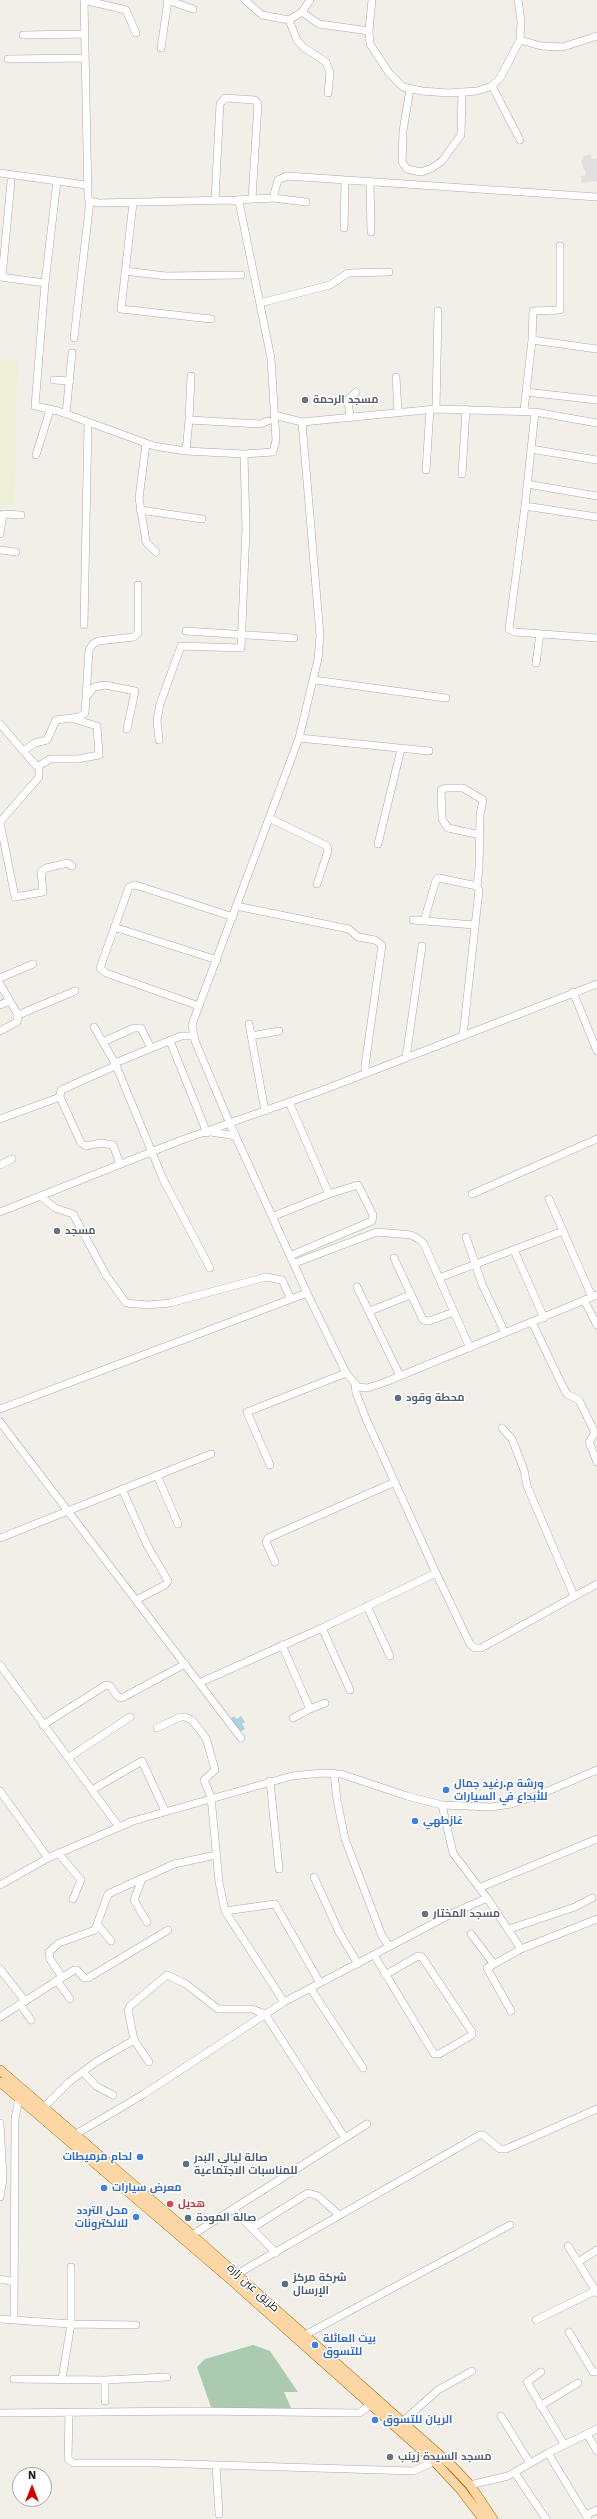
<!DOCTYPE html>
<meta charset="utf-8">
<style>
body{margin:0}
#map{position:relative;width:597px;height:2519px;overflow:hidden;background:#f2efe9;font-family:"Work Sans",sans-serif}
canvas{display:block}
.north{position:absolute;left:12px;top:2467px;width:40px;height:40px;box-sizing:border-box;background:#fff;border:1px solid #a7a7a7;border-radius:50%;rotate:0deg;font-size:11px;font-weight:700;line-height:16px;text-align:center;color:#222}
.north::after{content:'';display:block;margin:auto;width:14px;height:18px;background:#d40000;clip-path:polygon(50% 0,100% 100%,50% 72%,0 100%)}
</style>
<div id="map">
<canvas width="597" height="2519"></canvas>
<div class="north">N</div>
</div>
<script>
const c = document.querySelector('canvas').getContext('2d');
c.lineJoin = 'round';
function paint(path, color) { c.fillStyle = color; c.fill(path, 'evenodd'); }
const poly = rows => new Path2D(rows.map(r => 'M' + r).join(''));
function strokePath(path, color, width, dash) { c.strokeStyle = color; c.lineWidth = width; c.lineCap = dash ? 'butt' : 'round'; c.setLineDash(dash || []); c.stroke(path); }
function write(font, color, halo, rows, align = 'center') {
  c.font = font + ' "Work Sans",Cairo,sans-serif'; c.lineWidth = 3; c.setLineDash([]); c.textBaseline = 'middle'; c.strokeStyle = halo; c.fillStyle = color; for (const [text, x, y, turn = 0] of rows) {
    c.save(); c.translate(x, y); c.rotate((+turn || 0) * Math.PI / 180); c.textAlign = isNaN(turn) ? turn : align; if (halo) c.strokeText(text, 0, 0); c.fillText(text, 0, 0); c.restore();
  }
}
const residential = poly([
 [591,154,592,159,597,159,597,181,582,183,581,176,586,175,581,160,584,159,583,156]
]);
const farmland = poly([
 [0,359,17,362,15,505,0,505]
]);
const cemetery = poly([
 [253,2345,270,2351,298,2392,284,2392,292,2410,212,2410,197,2367,205,2359]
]);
const water = poly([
 [234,1716,237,1719,241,1716,245,1722,242,1724,245,1729,240,1732,230,1719]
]);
const minor = poly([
 [84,0,126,10,136,33],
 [167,0,193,9],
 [245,0,262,15,289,20,302,12,310,0],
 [372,0,369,31,370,44,389,73,403,87,422,91,448,93,477,91,492,86,500,78,520,40,521,21,518,0],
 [302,12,319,24,369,31],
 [289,20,297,40,303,47,326,62,330,73,328,93],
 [23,35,84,34],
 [520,40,541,46,563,47,597,36],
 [161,48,168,0],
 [8,59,85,58],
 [492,86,520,140],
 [410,89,403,131,402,162,407,169,421,172,432,168,442,161,461,135,462,92],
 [0,173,86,185],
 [57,181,45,283,35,406,58,411,154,446,186,451,244,454,273,452,276,440,271,358,239,202,231,200,98,203,90,201,88,198,84,0],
 [370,182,371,232],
 [273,198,306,202],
 [215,200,220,104,225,98,255,100,258,104,252,198],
 [235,200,273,198,278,180,287,176,597,197],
 [133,203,121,309,211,319],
 [344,228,345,180],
 [125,271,166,276,241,275],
 [0,277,45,283],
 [2,277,11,182],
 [260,303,330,285,348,273,389,272],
 [74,338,90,201],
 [532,340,533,311,560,310,560,246],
 [396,377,398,411],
 [54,380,70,381],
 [526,392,597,400],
 [436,409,438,311],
 [524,410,532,340,597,349],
 [535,412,597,423],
 [66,414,72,353],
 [274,415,302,422,436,409,535,412,525,506,597,517],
 [350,417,348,400,356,392],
 [189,420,191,376],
 [302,422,320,635,318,659,299,738,194,1019,192,1026,195,1041,230,1124,307,1293,346,1373,358,1387,367,1388,383,1383,597,1295],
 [146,444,139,498,146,542,156,552],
 [531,449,597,460],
 [186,451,189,420,260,424,268,421],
 [36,455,50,410],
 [426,470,430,409],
 [462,474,466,409],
 [527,484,597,496],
 [525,506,509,629,515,632,597,638],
 [140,510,202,519],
 [0,534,3,514,21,515],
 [0,550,16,552],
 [84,625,88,423],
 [186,631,294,638],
 [536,663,540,634],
 [314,680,446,698],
 [88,695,94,687,105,685,135,691,127,729],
 [0,724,39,769,39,777,0,822],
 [299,738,429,751],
 [159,740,157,720,160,704,181,646,241,648,246,529,244,454],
 [23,751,35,743,47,740,56,720,79,717,85,713,89,650,93,644,98,641,134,637,138,633,138,585],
 [37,767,50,759,78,759,99,755,97,726,74,719],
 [269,818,327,846,328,851,317,884],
 [0,822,15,897,43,892,41,872,46,868,68,863,72,866],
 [378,844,401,749],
 [236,906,349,929,358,937,375,940,382,945,365,1066,366,1073],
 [413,920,474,925],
 [424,921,436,880,439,878,477,886],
 [114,927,217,960],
 [0,978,33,964],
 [0,984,18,1015,75,991],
 [573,992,597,1051],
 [0,1005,9,1001],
 [199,1006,106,973,100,968,129,887,135,885,145,888,233,917],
 [249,1024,265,1111],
 [94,1027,115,1063,163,1179,210,1268],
 [0,1031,17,1022,18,1015],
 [251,1036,279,1031],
 [463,1036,479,890,477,886,479,868,480,815,483,800,463,788,446,788,441,790,442,819,448,828,480,835],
 [170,1041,207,1133],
 [103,1042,134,1028,141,1028,151,1048],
 [406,1058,422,946],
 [115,1063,181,1036,194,1036],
 [115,1066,61,1090,60,1097,81,1143,86,1146,101,1143,113,1145,120,1164],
 [0,1119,60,1097],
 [211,1132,236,1136],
 [0,1165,12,1159],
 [472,1194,597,1139],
 [40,1196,55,1208,73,1214,106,1275,126,1303,148,1305,170,1303,266,1277,282,1280,291,1299],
 [549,1199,592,1297],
 [0,1212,179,1141,323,1090,597,984],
 [274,1216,329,1194,289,1102],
 [466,1237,482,1284,505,1333],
 [514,1250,544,1318],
 [292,1255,372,1221,373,1215,358,1185,329,1194],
 [394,1258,423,1320,429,1321,454,1312],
 [295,1263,377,1232,411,1235,420,1240,424,1244,470,1348],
 [439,1278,563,1231],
 [357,1287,400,1376],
 [584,1300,597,1325],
 [370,1311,410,1295],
 [532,1322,562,1385,567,1394,579,1400,595,1433,589,1442,597,1462],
 [355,1384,356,1393,367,1421,436,1573,470,1644,475,1648,481,1648,597,1584],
 [0,1409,307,1293],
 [0,1422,241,1738],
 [502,1428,512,1439,524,1470,527,1486,574,1596],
 [270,1465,247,1412,346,1373],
 [157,1475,178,1524],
 [122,1489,147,1545,168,1581,165,1585,136,1600],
 [0,1538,211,1454],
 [275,1562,266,1542,268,1538,395,1482],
 [367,1606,390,1656],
 [322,1628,350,1690],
 [282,1645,310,1709,293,1718],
 [0,1665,119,1827],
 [199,1683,322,1628,436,1573],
 [310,1709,325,1703],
 [43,1725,106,1685,110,1686,118,1697,122,1698,185,1664],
 [157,1728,180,1717,185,1717,192,1720,206,1738,215,1770,204,1780,211,1797,219,1882,225,1911,284,2002],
 [68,1758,130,1717],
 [334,1773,337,1800,345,1839,382,1936,389,1946],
 [270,1781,279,1869],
 [92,1790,142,1761,165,1811],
 [0,1791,48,1858],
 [58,1853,81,1880,73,1899],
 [314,1877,339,1932,358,1964],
 [142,1879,134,1900,147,1922],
 [0,1885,48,1858,133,1821,292,1776,322,1773,341,1774,407,1796,442,1805,491,1807,511,1804,541,1794,597,1770],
 [481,1887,597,1839],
 [487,1898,521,1949,487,1968,511,2011],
 [225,1911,275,1904,320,1983],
 [98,1925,111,1941],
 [509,1929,575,1907,592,1898],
 [471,1934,493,1963],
 [521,1949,597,1919],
 [374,1955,434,2054,439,2054,472,2035,472,2032,422,1957,418,1956,385,1975],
 [0,1969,25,2001],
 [62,1977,50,1959,49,1952,59,1943,95,1930,108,1894,174,1864,216,1855],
 [57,1980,70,1999],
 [311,1989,363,2068],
 [20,2004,31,2020],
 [0,2017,74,1970,77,1970,84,1978,88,1978,168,1930],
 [134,2040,149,2062],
 [83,2072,96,2086,113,2095],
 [44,2107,69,2082,96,2062,134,2040,128,2010,130,2006,167,1975,186,1984,218,2009,252,2009,265,2014,345,2138],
 [0,2123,3,2179,0,2197],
 [76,2134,144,2094,284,2002,453,1913,487,1898,453,1853,442,1805],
 [233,2209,276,2253],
 [252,2228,308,2193,318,2196,339,2215],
 [192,2235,367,2124],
 [568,2246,597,2293],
 [578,2262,597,2250],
 [237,2274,480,2135,483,2135,500,2149,506,2149,597,2109],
 [0,2279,14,2282],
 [0,2319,71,2324,136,2325],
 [14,2319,15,2119,19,2098],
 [536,2320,597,2290],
 [569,2332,593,2372,597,2372],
 [305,2335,510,2225],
 [541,2372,527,2382,564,2444],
 [14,2379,105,2380,105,2401],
 [62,2379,71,2324,71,2267],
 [105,2380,167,2377],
 [540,2406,578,2383],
 [0,2413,196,2411,359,2413,371,2405],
 [69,2413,68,2459,73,2463,153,2463,414,2471,434,2461],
 [501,2416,530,2463],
 [402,2422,438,2390,472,2371],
 [587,2434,597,2451],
 [548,2453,588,2519],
 [216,2465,219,2514],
 [515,2473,546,2519],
 [470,2485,508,2476,548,2453,597,2429],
 [586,2515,597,2510]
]);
const major = poly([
 [0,2070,192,2235,452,2466,470,2485,493,2519],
 [0,2082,230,2279,434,2461,461,2490,483,2519]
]);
const markers = [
 [305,400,4,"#6b7280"],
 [57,1231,4,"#6b7280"],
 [398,1398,4,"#5c6f8a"],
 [446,1790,4,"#3f7fe0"],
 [415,1821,4,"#3f7fe0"],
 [425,1914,4,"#6b7280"],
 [140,2157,4,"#3f7fe0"],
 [186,2164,4,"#5c6f8a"],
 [104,2188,4,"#3f7fe0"],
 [170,2204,4,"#e0444e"],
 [136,2217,4,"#3f7fe0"],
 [188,2218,4,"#5c6f8a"],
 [285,2284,4,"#5c6f8a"],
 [315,2345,4,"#3f7fe0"],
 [375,2420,4,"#3f7fe0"],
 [390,2457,4,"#6b7280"]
];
const worshipNames = [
 ["مسجد الرحمة",313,400],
 ["مسجد",65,1231],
 ["مسجد المختار",433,1914],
 ["مسجد السيدة زينب",398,2457]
];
const serviceNames = [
 ["محطة وقود",406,1398],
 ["صالة ليالي البدر",194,2158],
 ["للمناسبات الاجتماعية",194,2171],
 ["صالة المودة",196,2218],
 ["شركة مركز",293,2278],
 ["الإرسال",293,2291]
];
const shopNames = [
 ["ورشة م.رغيد جمال",454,1784],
 ["للأبداع في السيارات",454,1797],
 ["غازطهي",423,1821],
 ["لحام مرميطات",132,2157,"right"],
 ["معرض سيارات",112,2188],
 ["محل التردد",128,2211,"right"],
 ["للالكترونات",128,2224,"right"],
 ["بيت العائلة",323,2339],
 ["للتسوق",323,2352],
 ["الريان للتسوق",383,2420]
];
const healthNames = [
 ["هديل",178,2204]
];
const streetNames = [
 ["طريق عين زارة",253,2288,42]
];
paint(residential, '#e0dfdf');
paint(farmland, '#eef0d5');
paint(cemetery, '#aacbaf');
paint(water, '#aad3df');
strokePath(minor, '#a9a9a9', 8);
strokePath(major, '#a06b00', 10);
strokePath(minor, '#fff', 7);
strokePath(major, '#fcd6a4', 9);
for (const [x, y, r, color] of markers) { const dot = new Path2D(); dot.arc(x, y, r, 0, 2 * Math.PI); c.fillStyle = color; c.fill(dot); strokePath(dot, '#fff', 1.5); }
write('bold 11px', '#5b616d', '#fff', worshipNames, 'left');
write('bold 11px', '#4e5e75', '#fff', serviceNames, 'left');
write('bold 11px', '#366cbe', '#fff', shopNames, 'left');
write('bold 11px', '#be3a42', '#fff', healthNames, 'left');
write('11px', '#222', '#fff', streetNames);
</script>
